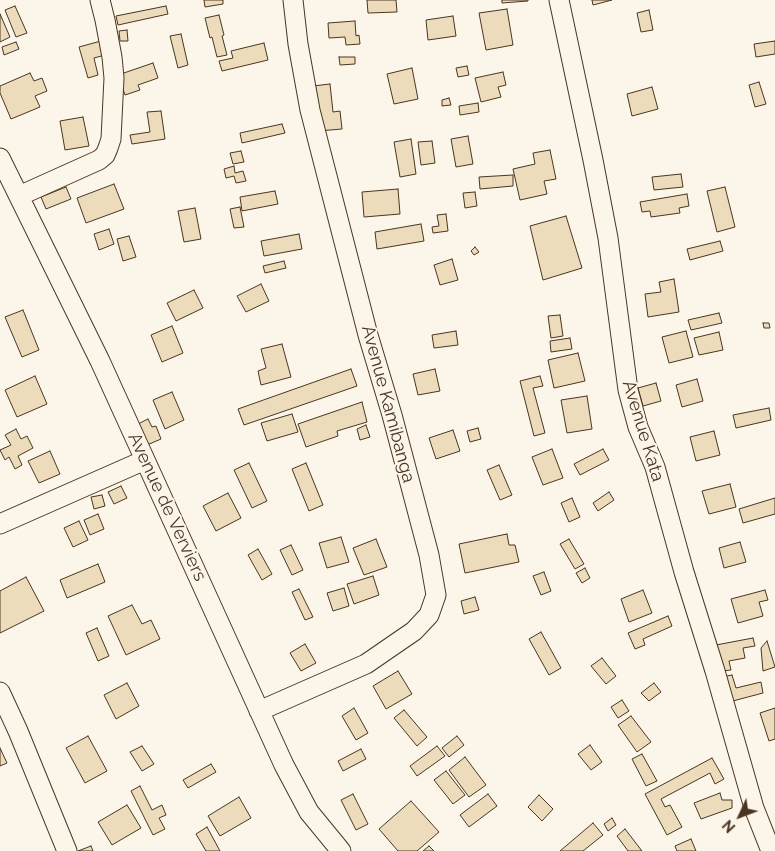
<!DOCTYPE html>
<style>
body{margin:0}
#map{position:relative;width:775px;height:851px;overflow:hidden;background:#fbf6e9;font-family:Raleway,sans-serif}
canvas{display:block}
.north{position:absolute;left:715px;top:791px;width:50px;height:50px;-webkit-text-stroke:4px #fbf6e9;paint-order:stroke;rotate:227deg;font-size:14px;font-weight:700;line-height:20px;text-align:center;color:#4a3520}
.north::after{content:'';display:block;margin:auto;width:18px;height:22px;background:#4a3520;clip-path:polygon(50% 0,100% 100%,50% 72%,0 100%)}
</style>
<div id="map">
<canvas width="775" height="851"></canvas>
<div class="north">N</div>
</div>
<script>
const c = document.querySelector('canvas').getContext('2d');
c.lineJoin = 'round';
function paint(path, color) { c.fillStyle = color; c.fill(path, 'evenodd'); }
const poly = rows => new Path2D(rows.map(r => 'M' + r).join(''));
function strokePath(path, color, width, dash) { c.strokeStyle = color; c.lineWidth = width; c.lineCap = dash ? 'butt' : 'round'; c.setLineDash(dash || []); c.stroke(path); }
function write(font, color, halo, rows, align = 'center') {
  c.font = font + ' Raleway,sans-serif'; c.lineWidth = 4; c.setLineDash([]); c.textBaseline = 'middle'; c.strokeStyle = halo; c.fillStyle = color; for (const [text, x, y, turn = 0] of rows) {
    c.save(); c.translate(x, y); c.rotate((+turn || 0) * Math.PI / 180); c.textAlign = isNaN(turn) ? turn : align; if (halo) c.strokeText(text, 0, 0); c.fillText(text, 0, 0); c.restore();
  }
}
const building = poly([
 [204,0,223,0,223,4,205,7,204,0],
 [367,0,396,0,397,12,368,13,367,0],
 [502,0,528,0,528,1,502,3,502,0],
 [592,0,612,0,593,5,592,0],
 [15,6,27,33,16,37,5,10,15,6],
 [166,6,168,14,118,25,116,16,166,6],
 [507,9,513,45,486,50,479,13,507,9],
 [649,10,653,30,641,32,637,13,649,10],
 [0,14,10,37,0,42,0,14],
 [219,15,224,35,222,36,227,55,217,57,212,37,210,38,205,18,219,15],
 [453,16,456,36,428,40,426,20,453,16],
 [355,21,356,36,359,35,360,44,346,45,345,37,329,38,328,23,355,21],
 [127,30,128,41,120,41,119,31,127,30],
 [181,34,188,65,178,68,170,36,181,34],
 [101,41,105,55,94,58,98,75,88,78,79,47,101,41],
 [775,41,775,54,756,57,754,44,775,41],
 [16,42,19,49,4,55,2,47,16,42],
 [264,43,268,60,222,71,219,61,233,58,231,51,264,43],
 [339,57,355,57,355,64,340,65,339,57],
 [153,63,158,78,138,85,140,90,125,95,118,75,153,63],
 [467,66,469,75,458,77,456,68,467,66],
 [412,68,418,99,394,104,387,74,412,68],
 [503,72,506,85,498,87,501,97,481,102,475,78,503,72],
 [30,73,34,81,42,78,47,91,35,96,40,107,11,119,0,93,0,86,30,73],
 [759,82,766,104,755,107,749,85,759,82],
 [330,84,333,112,340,111,342,129,318,131,313,86,330,84],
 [652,87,658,109,632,116,627,94,652,87],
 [449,98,451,105,442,106,442,100,449,98],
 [478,103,479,112,460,115,459,106,478,103],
 [161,111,165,139,132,144,130,135,150,132,147,112,161,111],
 [83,117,89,146,65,150,60,121,83,117],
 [282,124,285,133,242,143,240,133,282,124],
 [468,136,473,164,456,167,451,139,468,136],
 [411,139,416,174,400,177,394,142,411,139],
 [432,141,435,163,421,165,418,142,432,141],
 [550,150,556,179,544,181,547,194,520,200,513,169,535,164,533,153,550,150],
 [241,151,244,162,233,164,230,153,241,151],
 [234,166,235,173,243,171,246,181,236,183,234,176,226,178,224,169,234,166],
 [681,174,683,187,654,190,652,177,681,174],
 [513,175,513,186,480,189,479,177,513,175],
 [114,184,124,209,86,223,77,198,114,184],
 [66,187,71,199,46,209,41,197,66,187],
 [725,187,735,227,717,232,707,191,725,187],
 [398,189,400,214,364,217,362,192,398,189],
 [275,191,278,204,242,211,240,197,275,191],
 [475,192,477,206,465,208,463,193,475,192],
 [687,194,689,206,679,208,680,213,651,217,650,211,642,212,640,202,687,194],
 [240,207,244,227,234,228,230,209,240,207],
 [195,208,201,239,184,242,178,211,195,208],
 [446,214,448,231,433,233,432,227,439,226,437,215,446,214],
 [566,216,582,268,543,280,530,226,566,216],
 [421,224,424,241,377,249,375,232,421,224],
 [109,229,114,244,99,250,94,234,109,229],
 [299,234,302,249,264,256,261,241,299,234],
 [129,236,136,257,123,261,117,239,129,236],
 [720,241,723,251,690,260,687,249,720,241],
 [475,247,479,252,474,255,471,251,475,247],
 [452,259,458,280,440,285,434,265,452,259],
 [284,261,286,268,265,273,263,266,284,261],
 [674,279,679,312,648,317,645,294,661,292,659,282,674,279],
 [261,284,269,301,246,312,237,296,261,284],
 [194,290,203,308,176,321,167,303,194,290],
 [23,310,39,350,22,357,5,317,23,310],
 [719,313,722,323,691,330,688,320,719,313],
 [560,315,563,336,551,338,548,316,560,315],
 [763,323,769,323,770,328,764,328,763,323],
 [172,326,183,353,162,362,151,335,172,326],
 [456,331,458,345,434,348,432,335,456,331],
 [686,331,693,357,669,363,662,337,686,331],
 [719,332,723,350,699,355,694,338,719,332],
 [570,338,572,349,551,352,550,341,570,338],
 [282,344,291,377,261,385,258,371,266,368,261,349,282,344],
 [578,353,585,381,554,388,548,360,578,353],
 [351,369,357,386,244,425,238,409,351,369],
 [435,369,440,391,418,395,413,374,435,369],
 [35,376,47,404,17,417,5,390,35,376],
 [540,376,543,386,533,388,545,433,534,436,520,381,540,376],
 [697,379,703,401,682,407,676,385,697,379],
 [656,383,661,401,643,406,638,388,656,383],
 [172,392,184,420,165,429,153,400,172,392],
 [587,396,592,429,567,433,561,400,587,396],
 [362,402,367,422,337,431,338,436,306,447,298,424,362,402],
 [769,408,771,420,736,428,733,415,769,408],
 [292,414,298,432,267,441,261,423,292,414],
 [148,419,152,427,156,426,161,439,147,445,138,424,148,419],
 [366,425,370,437,360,440,357,429,366,425],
 [478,428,481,439,470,442,467,431,478,428],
 [16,429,21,439,27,436,33,448,18,456,22,465,15,469,9,457,5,460,0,450,11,445,5,435,16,429],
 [453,430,460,451,436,459,429,438,453,430],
 [714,431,720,455,696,461,690,437,714,431],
 [552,449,563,478,543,485,532,457,552,449],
 [603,449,609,460,580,475,574,464,603,449],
 [50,451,60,474,39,483,28,461,50,451],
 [249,463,267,501,252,508,234,470,249,463],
 [306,463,323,505,309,511,292,469,306,463],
 [499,465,512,495,500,500,487,470,499,465],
 [730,484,736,507,709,514,702,491,730,484],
 [121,486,127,498,114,504,108,492,121,486],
 [609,492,614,500,598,511,593,503,609,492],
 [228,493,241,518,216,531,203,506,228,493],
 [102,495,105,506,94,509,91,497,102,495],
 [572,498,580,517,569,522,561,503,572,498],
 [775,498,775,514,743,523,739,509,775,498],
 [98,514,104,529,90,535,84,520,98,514],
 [79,521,88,540,73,547,64,528,79,521],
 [507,534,509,545,515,545,519,562,465,573,459,544,507,534],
 [341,537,349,562,327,568,319,543,341,537],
 [376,539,387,567,364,575,353,548,376,539],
 [569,539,584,564,575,569,560,544,569,539],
 [740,542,746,562,724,568,719,548,740,542],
 [291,545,303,570,292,575,280,550,291,545],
 [258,549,272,574,262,580,248,555,258,549],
 [98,564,105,582,67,598,60,580,98,564],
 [585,568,590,578,582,583,576,573,585,568],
 [544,572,551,591,541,595,533,576,544,572],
 [373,576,379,595,354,604,347,584,373,576],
 [26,577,44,611,0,633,0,591,26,577],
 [344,588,349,606,333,611,327,593,344,588],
 [299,589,313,617,305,620,292,592,299,589],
 [643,590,652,613,629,622,621,599,643,590],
 [765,590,768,600,759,602,763,616,738,623,731,599,765,590],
 [475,597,479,610,464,614,461,601,475,597],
 [132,605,142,624,151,620,160,639,126,655,108,616,132,605],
 [668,616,672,626,643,639,645,645,635,649,628,633,668,616],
 [97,628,109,656,98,661,86,633,97,628],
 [541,632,561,668,549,675,529,639,541,632],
 [753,638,755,646,743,648,745,658,729,661,731,670,721,671,716,645,753,638],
 [767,641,775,667,763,671,761,648,767,641],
 [305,644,316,663,301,671,290,653,305,644],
 [602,658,616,676,606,684,591,666,602,658],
 [398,671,412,694,386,709,373,686,398,671],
 [732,675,736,688,761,682,763,693,729,702,722,677,732,675],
 [127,683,139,706,116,719,104,695,127,683],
 [654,683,661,692,649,701,641,693,654,683],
 [622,700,629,711,618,718,611,707,622,700],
 [354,708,368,733,356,740,342,716,354,708],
 [775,708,775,739,769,741,760,713,775,708],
 [404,710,427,737,417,746,394,718,404,710],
 [631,716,651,742,637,752,618,725,631,716],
 [88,736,107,771,85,783,66,748,88,736],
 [457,736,464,745,449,757,442,748,457,736],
 [590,745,602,762,591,770,578,754,590,745],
 [142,746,154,764,142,771,130,752,142,746],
 [437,746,445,756,417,776,410,766,437,746],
 [0,748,7,763,0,766,0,748],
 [361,749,366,759,343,771,338,761,361,749],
 [642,754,657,781,646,786,632,759,642,754],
 [465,757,486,785,469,797,449,770,465,757],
 [712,758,724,779,715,784,710,773,661,799,665,807,670,805,682,827,667,835,645,794,712,758],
 [211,764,216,772,188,788,183,780,211,764],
 [446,771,465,795,453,804,434,780,446,771],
 [140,786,152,810,162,805,166,815,159,818,165,829,153,835,131,791,140,786],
 [720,793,722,800,732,800,732,808,701,819,694,803,720,793],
 [353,794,368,824,356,830,341,800,353,794],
 [488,794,497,806,469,827,460,815,488,794],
 [539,795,553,809,542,821,528,807,539,795],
 [239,797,251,818,220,836,208,816,239,797],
 [411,801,439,832,417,851,398,851,379,829,411,801],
 [127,805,141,828,112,845,98,822,127,805],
 [612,818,616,825,608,831,604,824,612,818],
 [593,823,603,835,583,851,560,851,593,823],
 [207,827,220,851,206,851,196,834,207,827],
 [625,829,642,851,628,851,617,836,625,829],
 [691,839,696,851,677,851,675,846,691,839],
 [91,846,93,851,78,851,91,846],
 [429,846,434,851,423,851,429,846]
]);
const minor = poly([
 [559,0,593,160,608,238,628,390,638,427,655,467,684,572,715,671,754,808,771,851],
 [0,158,100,361,284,765,309,812,341,851],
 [19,196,99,160,105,155,108,148,111,139,114,78,112,57,105,20,100,0],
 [0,524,145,460],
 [0,692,18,731,67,851],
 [259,711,366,664,414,631,429,615,436,595,429,555,392,415,368,335,310,110,298,44,293,0]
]);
const streetNames = [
 ["Avenue Kamibanga",388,404,75],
 ["Avenue Kata",643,431,73],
 ["Avenue de Verviers",167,507,65]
];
paint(building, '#ecdcbc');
strokePath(building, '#4a3520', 1);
strokePath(minor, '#4a3520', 21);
strokePath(minor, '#fbf6e9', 19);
write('18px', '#4a3520', '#fbf6e9', streetNames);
</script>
